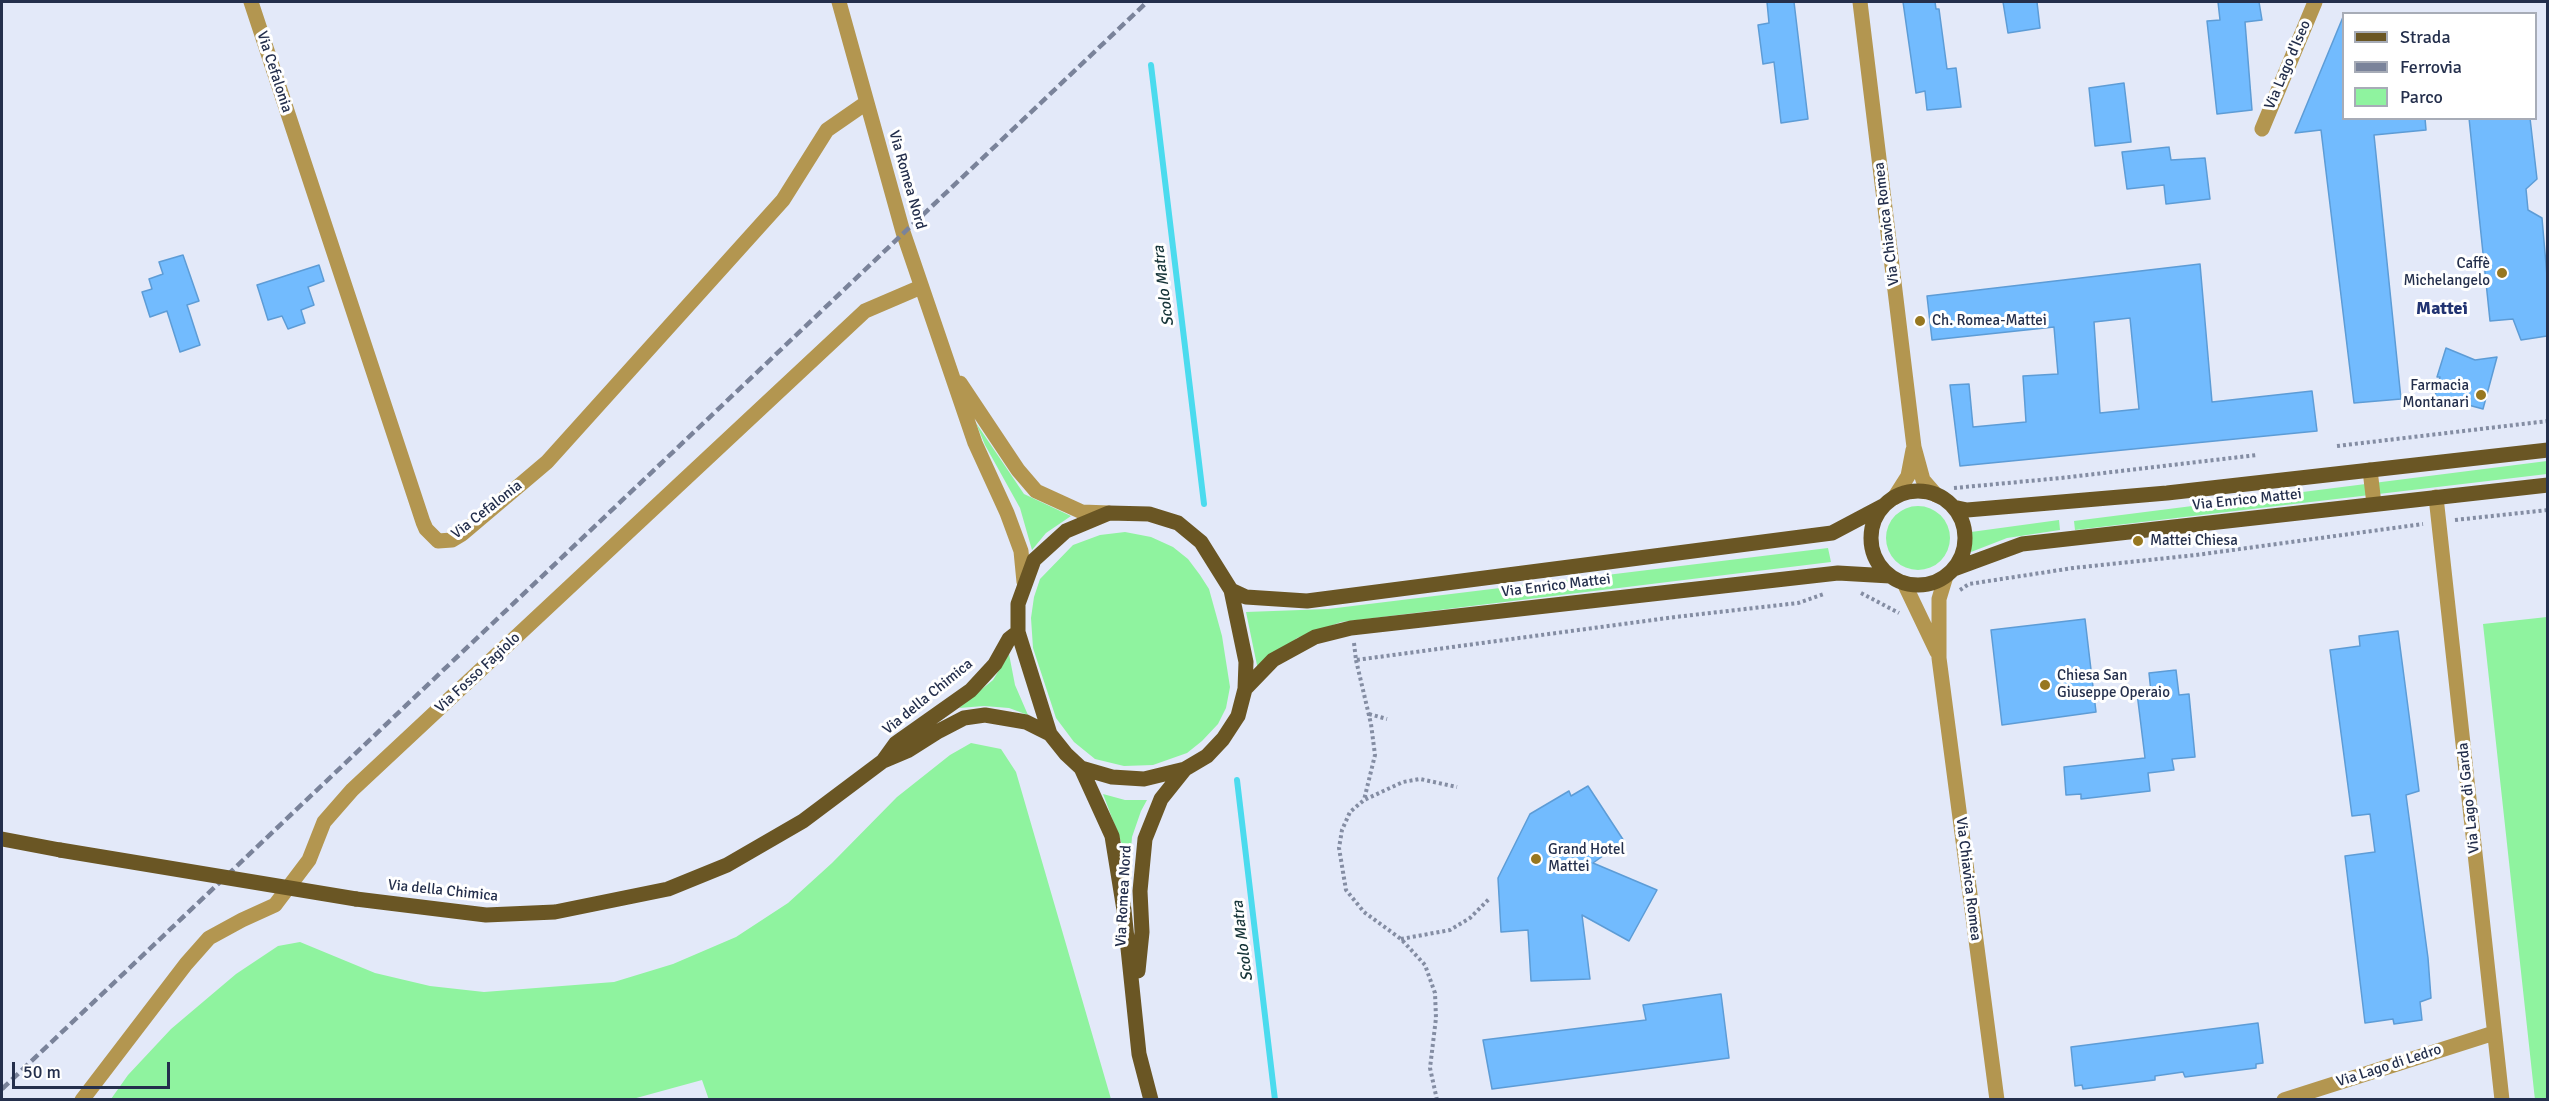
<!DOCTYPE html>
<meta charset="utf-8">
<style>
body{margin:0}
#map{position:relative;width:2549px;height:1101px;overflow:hidden;background:#e3e9f9;font-family:Signika,sans-serif}
canvas{display:block}
.frame{position:absolute;inset:0;border:3px solid #242f4c;pointer-events:none}
.legend{position:absolute;left:2342px;top:12px;width:195px;height:108px;box-sizing:border-box;background:#fff;border:2px solid #a7acb7;margin:0;padding:8px 10px;list-style:none;font-size:18px;color:#242f4c}
.legend li{display:flex;align-items:center;gap:12px;height:30px}
.legend b{width:30px;border:2px solid #a7acb7}
.scale{position:absolute;left:12px;top:1062px;width:158px;height:27px;box-sizing:border-box;border:3px solid #242f4c;border-top:0;padding-left:8px;font-size:18px;line-height:21px;white-space:nowrap;color:#242f4c;-webkit-text-stroke:4px #fff;paint-order:stroke}
</style>
<div id="map">
<canvas width="2549" height="1101"></canvas>
<div class="frame"></div>
<ul class="legend">
<li><b style="height:8px;background:#6a5624"></b>Strada</li>
<li><b style="height:8px;background:#7a839a"></b>Ferrovia</li>
<li><b style="height:16px;background:#8ff39f"></b>Parco</li>
</ul>
<div class="scale">50 m</div>
</div>
<script>
const c = document.querySelector('canvas').getContext('2d');
c.lineJoin = 'round';
function paint(path, color) { c.fillStyle = color; c.fill(path, 'evenodd'); }
const poly = rows => new Path2D(rows.map(r => 'M' + r).join(''));
function strokePath(path, color, width, dash) { c.strokeStyle = color; c.lineWidth = width; c.lineCap = dash ? 'butt' : 'round'; c.setLineDash(dash || []); c.stroke(path); }
function write(font, color, halo, rows, align = 'center') {
  c.font = font + ' Signika,sans-serif'; c.lineWidth = 6; c.setLineDash([]); c.textBaseline = 'middle'; c.strokeStyle = halo; c.fillStyle = color; for (const [text, x, y, turn = 0] of rows) {
    c.save(); c.translate(x, y); c.rotate((+turn || 0) * Math.PI / 180); c.textAlign = isNaN(turn) ? turn : align; if (halo) c.strokeText(text, 0, 0); c.fillText(text, 0, 0); c.restore();
  }
}
const green = poly([
 [976,423,1024,494,1071,516,1046,533,1032,550,1020,508,985,445],
 [2547,461,2547,474,2075,530,2074,521],
 '1886 538a32 32 0 1 1 64 0a32 32 0 1 1-64 0Z',
 [2059,520,2060,530,2007,538,1971,552,1971,532],
 [1125,532,1151,537,1173,547,1188,559,1200,575,1209,589,1222,636,1230,687,1226,708,1218,724,1202,741,1187,753,1153,765,1124,766,1095,759,1074,742,1056,718,1033,648,1031,618,1034,597,1040,579,1073,545,1100,535],
 [1828,548,1831,562,1341,622,1297,638,1258,670,1246,612,1328,609],
 [2547,617,2548,1099,2535,1100,2483,624],
 [1009,654,1015,685,1028,715,1009,708,984,706,959,708,993,680],
 [971,743,1001,749,1016,772,1111,1099,709,1100,702,1080,629,1100,111,1099,128,1075,171,1029,236,974,278,946,300,942,375,973,430,986,484,992,614,982,673,964,736,937,788,903,832,863,897,797,950,755],
 [1103,794,1125,800,1147,800,1141,811,1132,837,1128,886,1123,847]
]);
const stream = poly([
 [1151,65,1204,504],
 [1237,780,1275,1100]
]);
const building = poly([
 [1767,2,1794,2,1808,119,1781,123,1774,62,1763,64,1758,25,1769,23,1767,2],
 [1903,2,1935,2,1936,9,1939,9,1947,69,1956,68,1961,107,1927,110,1925,91,1916,93,1903,2],
 [2003,2,2037,2,2040,28,2008,33,2003,2],
 [2218,2,2259,2,2262,20,2245,22,2252,110,2217,114,2207,21,2220,20,2218,2],
 [2343,17,2343,118,2425,118,2426,130,2374,135,2401,399,2354,403,2321,130,2295,133,2343,17],
 [2124,83,2131,142,2095,146,2089,88,2124,83],
 [2469,118,2530,118,2537,179,2526,189,2528,210,2542,218,2547,276,2547,336,2521,340,2513,319,2490,321,2469,118],
 [2169,147,2171,160,2205,158,2210,199,2166,204,2164,185,2127,189,2122,152,2169,147],
 [183,255,199,301,187,305,200,345,180,352,167,311,150,317,142,292,152,289,149,279,163,274,159,262,183,255],
 [2200,264,2212,402,2312,391,2317,431,1960,466,1950,385,1969,384,1973,427,2026,422,2023,376,2058,374,2054,327,1932,340,1927,296,2200,264],
 [2130,318,2139,409,2100,413,2094,322,2130,318],
 [319,265,324,281,308,287,314,305,301,310,305,323,288,329,282,316,268,320,257,285,319,265],
 [2446,348,2475,360,2497,357,2483,409,2435,396,2440,377,2437,377,2446,348],
 [2085,619,2096,712,2002,725,1991,630,2085,619],
 [2398,631,2419,791,2406,795,2428,958,2431,998,2420,1002,2422,1020,2394,1024,2393,1019,2365,1023,2345,856,2375,852,2370,814,2352,816,2330,650,2360,646,2359,636,2398,631],
 [2176,670,2179,695,2189,694,2195,757,2172,759,2174,770,2148,773,2150,791,2081,799,2081,794,2066,795,2064,767,2145,758,2137,693,2151,692,2149,673,2176,670],
 [1588,786,1624,841,1593,863,1657,890,1629,941,1582,915,1590,979,1531,981,1528,930,1501,932,1498,878,1530,814,1569,791,1571,796,1588,786],
 [1721,994,1729,1058,1492,1089,1483,1040,1646,1020,1643,1005,1721,994],
 [2258,1023,2263,1063,2256,1064,2256,1068,2185,1077,2183,1072,2155,1076,2155,1080,2083,1089,2082,1085,2075,1086,2071,1047,2258,1023]
]);
const path = poly([
 [2337,446,2548,421],
 [1954,488,2061,478,2257,455],
 [2455,520,2548,510],
 [1960,590,1969,584,2073,568,2196,555,2423,524],
 [1861,593,1899,613],
 [1354,643,1356,660,1675,617,1798,603,1824,594],
 [1356,660,1371,724,1375,755,1364,800],
 [1369,714,1387,719],
 [1401,939,1450,930,1470,918,1489,899],
 [1437,1100,1430,1068,1436,1018,1435,993,1425,965,1401,939,1364,912,1346,890,1339,848,1342,830,1350,812,1364,800,1403,782,1420,779,1457,787]
]);
const minor = poly([
 [251,2,423,522,426,529,438,541,452,540,462,534,547,462,783,200,827,130,866,103],
 [839,2,903,232,975,443,1007,513,1021,551,1024,582],
 [1860,2,1914,447,1923,480,1936,495],
 [2262,129,2315,2],
 [960,383,1018,470,1036,491,1082,512,1109,513],
 [2370,470,2374,504],
 [2436,497,2502,1100],
 [1894,498,1908,476,1913,450],
 [1946,576,1939,599,1939,658,1997,1100],
 [1904,583,1937,652],
 [82,1100,186,964,209,938,242,920,275,905,309,860,324,822,352,790,865,311,921,287],
 [2284,1100,2494,1033]
]);
const major = poly([
 '1871 538a47 47 0 1 1 94 0a47 47 0 1 1-94 0Z',
 [1953,507,1967,510,2167,493,2548,450],
 [1109,513,1149,514,1178,523,1201,542,1231,590,1246,662,1245,689,1238,716,1223,739,1207,756,1185,769,1144,779,1112,777,1081,768,1066,754,1050,734,1018,632,1018,604,1034,560,1066,531,1109,513],
 [1954,569,2022,544,2548,485],
 [1231,590,1246,597,1307,601,1832,533,1883,506],
 [1245,689,1273,660,1315,637,1351,628,1838,573,1890,576],
 [883,761,909,750,939,731,964,718,985,715,1026,722,1050,734],
 [1081,768,1112,836,1124,910,1139,1054,1151,1100],
 [2,839,60,850],
 [356,899,486,915,555,912,668,889,727,865,803,821,883,761,896,743,971,690,995,664,1009,639,1018,632],
 [1138,971,1142,932,1140,891,1145,839,1161,799,1185,769]
]);
const rail = poly([
 [2,1089,1147,2]
]);
const majorBridge = poly([
 [60,850,356,899]
]);
const markers = [
 [2502,273,6,"#977720"],
 [1920,321,6,"#977720"],
 [2481,395,6,"#977720"],
 [2138,541,6,"#977720"],
 [2045,685,6,"#977720"],
 [1536,859,6,"#977720"]
];
const streetNames = [
 ["Via Lago d'Iseo",2288,65,-67],
 ["Via Cefalonia",274,72,72],
 ["Via Romea Nord",907,180,74],
 ["Via Chiavica Romea",1887,224,-97],
 ["Via Enrico Mattei",2247,500,-6],
 ["Via Cefalonia",487,510,-38],
 ["Via Enrico Mattei",1556,586,-7],
 ["Via Fosso Fagiolo",478,673,-43],
 ["Via della Chimica",928,697,-39],
 ["Via Lago di Garda",2469,798,-96],
 ["Via Chiavica Romea",1968,879,83],
 ["Via della Chimica",443,891,6],
 ["Via Romea Nord",1124,896,-87],
 ["Via Lago di Ledro",2389,1066,-18]
];
const poiNames = [
 ["Caffè",2490,264,"right"],
 ["Michelangelo",2490,281,"right"],
 ["Ch. Romea-Mattei",1932,321],
 ["Farmacia",2469,386,"right"],
 ["Montanari",2469,403,"right"],
 ["Mattei Chiesa",2150,541],
 ["Chiesa San",2057,676],
 ["Giuseppe Operaio",2057,693],
 ["Grand Hotel",1548,850],
 ["Mattei",1548,867]
];
const waterNames = [
 ["Scolo Matra",1164,286,-97],
 ["Scolo Matra",1243,941,-97]
];
const quarterNames = [
 ["Mattei",2442,309]
];
paint(green, '#8ff39f');
strokePath(stream, '#4bdbee', 6);
paint(building, '#72bbfe');
strokePath(building, '#5d9cd6', 1.5);
strokePath(path, '#848da3', 4, [3, 3]);
strokePath(minor, '#b39650', 15);
strokePath(major, '#6a5624', 15);
strokePath(rail, '#7a839a', 4.5, [9, 4.5]);
strokePath(majorBridge, '#6a5624', 15);
for (const [x, y, r, color] of markers) { const dot = new Path2D(); dot.arc(x, y, r, 0, 2 * Math.PI); c.fillStyle = color; c.fill(dot); strokePath(dot, '#fff', 2); }
write('15px', '#242f4c', '#fff', streetNames);
write('15px', '#242f4c', '#fff', poiNames, 'left');
write('italic 16px', '#163438', '#fff', waterNames);
write('bold 18px', '#213371', '#fff', quarterNames);
</script>
